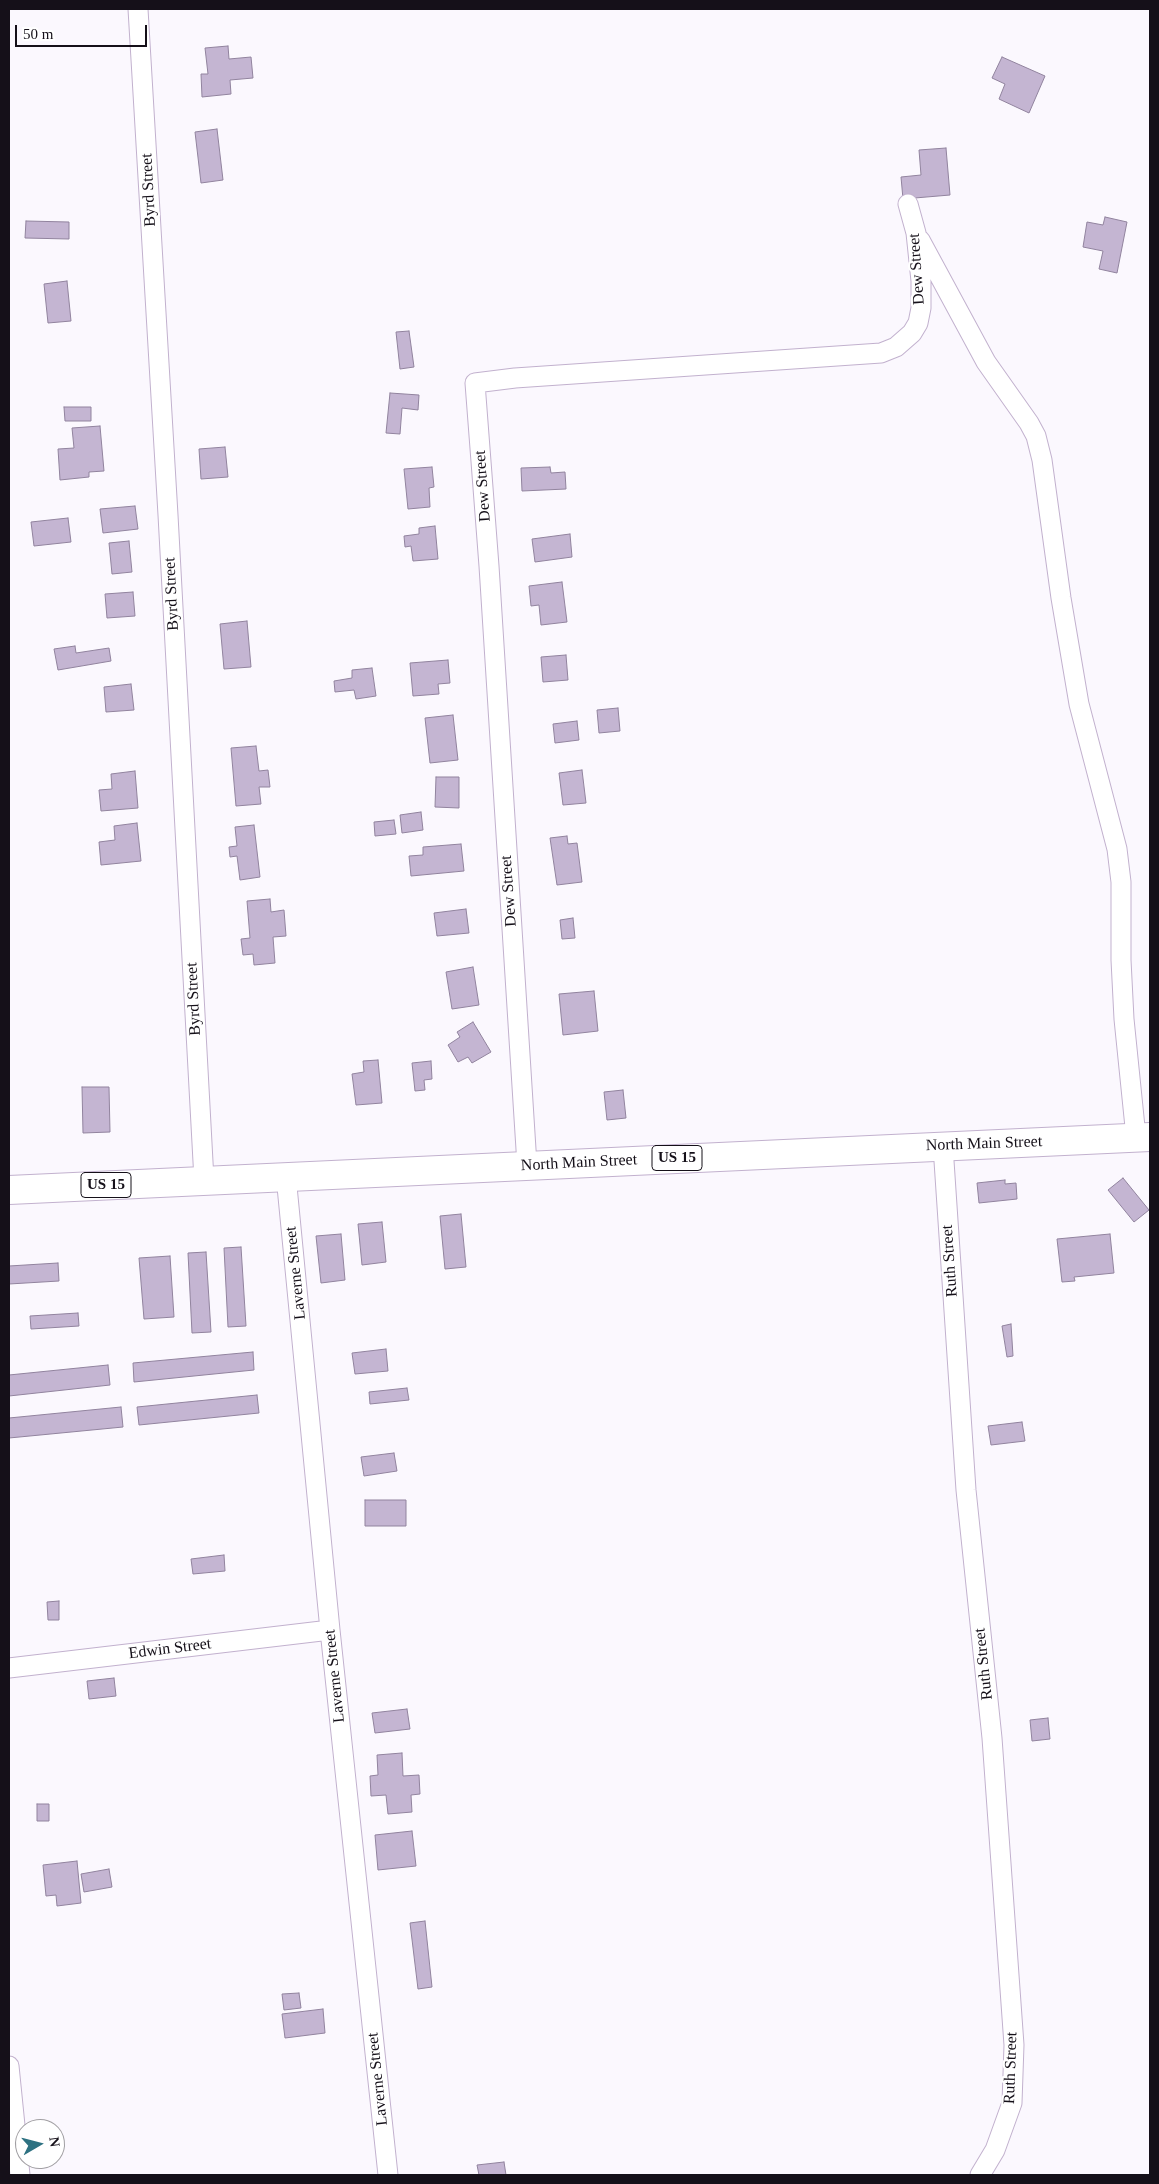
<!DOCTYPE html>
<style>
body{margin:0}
#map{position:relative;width:1159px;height:2184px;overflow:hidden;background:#fbf8fe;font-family:"Times New Roman",serif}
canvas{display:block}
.frame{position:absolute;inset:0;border:10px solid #151019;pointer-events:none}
.north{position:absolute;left:15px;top:2119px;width:50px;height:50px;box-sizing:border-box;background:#fff;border:1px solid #a19fa3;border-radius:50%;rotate:82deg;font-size:14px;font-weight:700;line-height:20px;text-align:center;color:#151019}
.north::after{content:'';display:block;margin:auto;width:18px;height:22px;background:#2e7282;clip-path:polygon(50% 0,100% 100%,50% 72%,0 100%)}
.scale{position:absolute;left:15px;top:25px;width:132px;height:22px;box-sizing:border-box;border:2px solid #151019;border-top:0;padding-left:6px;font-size:15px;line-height:18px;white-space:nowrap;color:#151019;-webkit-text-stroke:4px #fff;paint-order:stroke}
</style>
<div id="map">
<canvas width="1159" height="2184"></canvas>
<div class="frame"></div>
<div class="north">N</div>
<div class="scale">50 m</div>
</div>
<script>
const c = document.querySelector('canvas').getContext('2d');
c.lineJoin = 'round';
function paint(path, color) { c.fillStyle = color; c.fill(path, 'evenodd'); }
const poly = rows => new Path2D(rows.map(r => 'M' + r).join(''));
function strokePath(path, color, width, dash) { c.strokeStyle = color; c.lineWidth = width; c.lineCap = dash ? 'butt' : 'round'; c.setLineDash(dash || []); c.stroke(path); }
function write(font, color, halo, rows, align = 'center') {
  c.font = font + ' "Times New Roman",serif'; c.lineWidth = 4.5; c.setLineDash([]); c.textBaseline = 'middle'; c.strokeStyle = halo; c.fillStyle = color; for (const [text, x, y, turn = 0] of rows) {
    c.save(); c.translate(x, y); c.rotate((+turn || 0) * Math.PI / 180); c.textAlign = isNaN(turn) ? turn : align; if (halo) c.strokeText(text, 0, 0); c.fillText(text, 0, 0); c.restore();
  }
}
const building = poly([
 [228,46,229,59,251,57,253,78,230,80,231,94,202,97,201,74,208,74,205,48,228,46],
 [1002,57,1045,76,1029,113,999,99,1005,84,992,78,1002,57],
 [217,129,223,180,201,183,195,132,217,129],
 [946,148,950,195,903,199,901,177,921,175,919,150,946,148],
 [1105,217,1127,222,1117,273,1099,269,1103,251,1083,247,1087,222,1103,225,1105,217],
 [26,221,69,222,69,239,25,238,26,221],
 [67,281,71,321,48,323,44,284,67,281],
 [409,331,414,367,400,369,396,332,409,331],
 [390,393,419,395,418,410,402,408,400,434,386,433,390,393],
 [64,407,91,407,91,421,65,421,64,407],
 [100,426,104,471,89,472,89,477,60,480,58,449,74,448,72,428,100,426],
 [225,447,228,477,201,479,199,449,225,447],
 [432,467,434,487,429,488,430,507,408,509,404,469,432,467],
 [550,467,551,473,565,472,566,489,522,491,521,468,550,467],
 [135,506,138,529,103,533,100,509,135,506],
 [68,518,71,542,34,546,31,522,68,518],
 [435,526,438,559,413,561,411,546,405,547,404,536,419,534,419,528,435,526],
 [570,534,572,557,535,562,532,539,570,534],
 [129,541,132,572,112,574,109,543,129,541],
 [562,582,567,622,541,625,539,605,531,606,529,586,562,582],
 [133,592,135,616,107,618,105,594,133,592],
 [247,621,251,667,224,669,220,624,247,621],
 [75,646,76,653,109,648,111,661,58,670,54,649,75,646],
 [566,655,568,680,543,682,541,657,566,655],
 [448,660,450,683,438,684,439,694,413,696,410,663,448,660],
 [372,668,376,696,356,699,354,690,335,692,334,681,352,678,352,670,372,668],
 [131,684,134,710,106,712,104,687,131,684],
 [618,708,620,731,599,733,597,710,618,708],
 [453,715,458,760,430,763,425,718,453,715],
 [577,721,579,740,555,743,553,724,577,721],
 [256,746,259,771,268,770,270,787,259,787,261,804,236,806,231,748,256,746],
 [582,770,586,803,563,805,559,773,582,770],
 [135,771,138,808,101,811,99,790,112,789,111,774,135,771],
 [436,777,459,777,459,808,435,807,436,777],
 [421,812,423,830,402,833,400,815,421,812],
 [394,820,396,834,375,836,374,822,394,820],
 [137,823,141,861,101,865,99,842,115,840,114,826,137,823],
 [254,825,260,877,240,880,237,856,230,857,229,847,237,846,235,827,254,825],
 [567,836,568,844,577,843,582,882,557,885,550,838,567,836],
 [461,844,464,871,411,876,409,856,423,855,423,847,461,844],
 [270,899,271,912,284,910,286,936,273,937,275,963,254,965,253,954,243,955,241,939,250,938,247,901,270,899],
 [466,909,469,933,437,936,434,913,466,909],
 [573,918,575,938,562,939,560,920,573,918],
 [473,967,479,1005,452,1009,446,972,473,967],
 [594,991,598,1031,563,1035,559,994,594,991],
 [473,1022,491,1052,472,1063,468,1057,458,1062,448,1045,460,1037,457,1032,473,1022],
 [378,1060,382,1103,356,1105,352,1074,364,1072,363,1061,378,1060],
 [431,1061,432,1079,424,1080,425,1090,415,1091,412,1063,431,1061],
 [82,1087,109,1087,110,1132,83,1133,82,1087],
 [623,1090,626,1118,607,1120,604,1092,623,1090],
 [1123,1178,1149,1210,1134,1222,1108,1190,1123,1178],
 [1005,1180,1005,1184,1016,1183,1017,1199,979,1203,977,1183,1005,1180],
 [461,1214,466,1267,445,1269,440,1216,461,1214],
 [382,1222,386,1262,362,1265,358,1224,382,1222],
 [341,1234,345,1280,321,1283,316,1236,341,1234],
 [1110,1234,1114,1273,1074,1277,1075,1281,1062,1282,1057,1239,1110,1234],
 [241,1247,246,1326,228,1327,224,1248,241,1247],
 [206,1252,211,1332,192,1333,188,1253,206,1252],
 [170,1256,174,1317,144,1319,139,1258,170,1256],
 [58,1263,59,1281,9,1284,9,1266,58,1263],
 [78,1313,79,1326,31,1329,30,1316,78,1313],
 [1011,1324,1013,1356,1007,1357,1002,1326,1011,1324],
 [386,1349,388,1371,355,1374,352,1353,386,1349],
 [253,1352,254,1370,134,1382,133,1363,253,1352],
 [108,1365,110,1385,9,1396,9,1375,108,1365],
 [407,1388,409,1400,370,1404,369,1392,407,1388],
 [257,1395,259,1413,139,1425,137,1407,257,1395],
 [121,1407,123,1427,9,1438,9,1418,121,1407],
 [1022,1422,1025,1441,991,1445,988,1426,1022,1422],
 [394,1453,397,1471,364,1476,361,1457,394,1453],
 [365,1500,406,1500,406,1526,365,1526,365,1500],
 [224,1555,225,1571,193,1574,191,1559,224,1555],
 [59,1601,59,1620,48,1620,47,1602,59,1601],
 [114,1678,116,1696,89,1699,87,1681,114,1678],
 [407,1709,410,1729,375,1733,372,1713,407,1709],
 [1048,1718,1050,1739,1032,1741,1030,1720,1048,1718],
 [402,1753,403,1776,419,1775,420,1794,411,1795,412,1812,388,1814,386,1795,371,1796,370,1776,378,1775,377,1755,402,1753],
 [37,1804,49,1804,49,1821,37,1821,37,1804],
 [412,1831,416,1866,378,1870,375,1835,412,1831],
 [77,1861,81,1903,57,1906,56,1895,46,1896,43,1865,77,1861],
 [109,1869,112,1887,84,1892,81,1874,109,1869],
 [425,1921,432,1987,418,1989,410,1923,425,1921],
 [299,1993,301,2008,284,2010,282,1994,299,1993],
 [323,2009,325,2033,285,2038,282,2014,323,2009],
 [504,2162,506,2175,479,2175,477,2165,504,2162]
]);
const street = poly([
 [138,9,168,515,204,1180],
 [920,240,986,362,1029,423,1036,436,1042,460,1061,598,1079,704,1117,849,1121,882,1121,960,1124,1019,1136,1137],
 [943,1146,966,1490,992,1738,1014,2045,1012,2103,995,2150,980,2175],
 [527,1165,489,566,475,383,515,378,881,353,896,347,912,333,918,323,921,308,921,281,916,233,908,204],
 [286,1176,330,1630,388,2175],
 [9,1668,330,1630],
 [9,2066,20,2175]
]);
const primary = poly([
 [9,1190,1150,1137]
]);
const shields = [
 [677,1158,50],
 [106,1185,50]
];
const shieldNames = [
 ["US 15",677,1158],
 ["US 15",106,1185]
];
const streetNames = [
 ["Byrd Street",149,190,-93],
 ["Dew Street",917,269,-94],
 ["Dew Street",483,486,-94],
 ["Byrd Street",172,594,-93],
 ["Dew Street",509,891,-94],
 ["Byrd Street",194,999,-93],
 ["North Main Street",984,1144,-2],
 ["North Main Street",579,1163,-3],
 ["Ruth Street",950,1261,-94],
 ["Laverne Street",296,1273,-96],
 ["Edwin Street",170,1649,-7],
 ["Ruth Street",984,1664,-96],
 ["Laverne Street",335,1676,-96],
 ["Ruth Street",1011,2068,-88],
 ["Laverne Street",378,2079,-96]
];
paint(building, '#c4b5d2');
strokePath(building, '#91839e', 1);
strokePath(street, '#c2b1ce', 21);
strokePath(primary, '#c2b1ce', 30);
strokePath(street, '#fff', 19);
strokePath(primary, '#fff', 28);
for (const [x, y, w] of shields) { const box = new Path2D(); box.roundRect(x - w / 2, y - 12.5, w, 25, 4); c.fillStyle = '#fff'; c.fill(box); strokePath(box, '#151019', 1); }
write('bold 15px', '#151019', null, shieldNames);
write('16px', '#151019', '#fff', streetNames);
</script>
